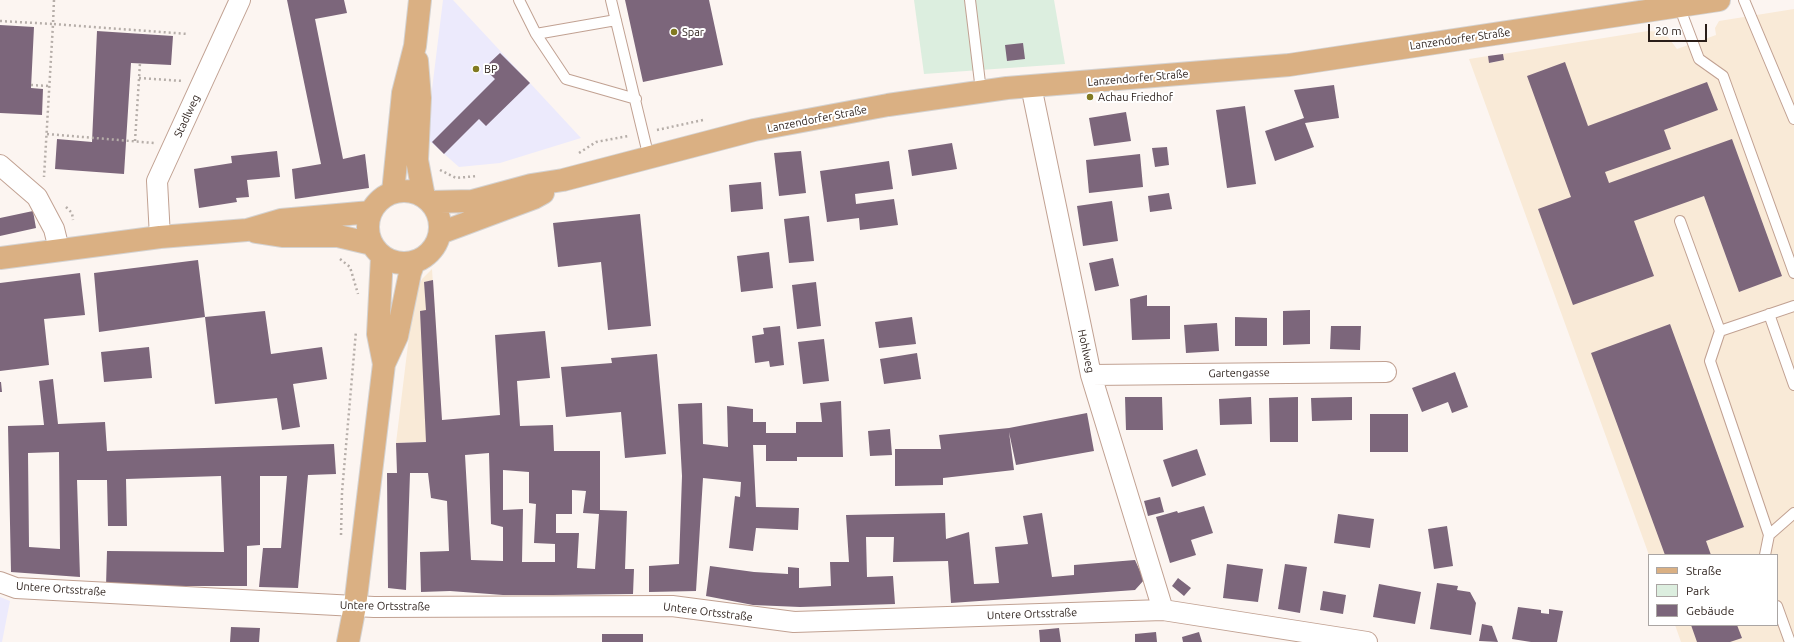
<!DOCTYPE html>
<meta charset="utf-8">
<style>
body{margin:0}
#map{position:relative;width:1794px;height:642px;overflow:hidden;background:#fcf5f1;font-family:Ubuntu,sans-serif}
canvas{display:block}
.legend{position:absolute;left:1648px;top:554px;width:130px;height:72px;box-sizing:border-box;background:#fff;border:1px solid #aaa5a3;margin:0;padding:5px 7px;list-style:none;font-size:12px;color:#2a1e19}
.legend li{display:flex;align-items:center;gap:8px;height:20px}
.legend b{width:20px;border:1px solid #aaa5a3}
.scale{position:absolute;left:1648px;top:24px;width:59px;height:18px;box-sizing:border-box;border:2px solid #2a1e19;border-top:0;padding-left:5px;font-size:12px;line-height:14px;white-space:nowrap;color:#2a1e19;-webkit-text-stroke:3px #fff;paint-order:stroke}
</style>
<div id="map">
<canvas width="1794" height="642"></canvas>
<ul class="legend">
<li><b style="height:5px;background:#dab083"></b>Straße</li>
<li><b style="height:11px;background:#dceedf"></b>Park</li>
<li><b style="height:11px;background:#7c667b"></b>Gebäude</li>
</ul>
<div class="scale">20 m</div>
</div>
<script>
const c = document.querySelector('canvas').getContext('2d');
c.lineJoin = 'round';
function paint(path, color) { c.fillStyle = color; c.fill(path, 'evenodd'); }
const poly = rows => new Path2D(rows.map(r => 'M' + r).join(''));
function strokePath(path, color, width, dash) { c.strokeStyle = color; c.lineWidth = width; c.lineCap = dash ? 'butt' : 'round'; c.setLineDash(dash || []); c.stroke(path); }
function write(font, color, halo, rows, align = 'center') {
  c.font = font + ' Ubuntu,sans-serif'; c.lineWidth = 4; c.setLineDash([]); c.textBaseline = 'middle'; c.strokeStyle = halo; c.fillStyle = color; for (const [text, x, y, turn = 0] of rows) {
    c.save(); c.translate(x, y); c.rotate((+turn || 0) * Math.PI / 180); c.textAlign = isNaN(turn) ? turn : align; if (halo) c.strokeText(text, 0, 0); c.fillText(text, 0, 0); c.restore();
  }
}
const commercial = poly([
 [443,0,453,0,581,138,500,163,459,167,426,138],
 [0,597,10,601,2,642,0,642]
]);
const industrial = poly([
 [1794,9,1794,642,1681,642,1675,625,1777,625,1777,555,1649,555,1469,59,1488,56,1490,63,1503,60,1503,54,1648,31,1660,32,1668,37,1677,49,1716,35,1715,28,1719,21],
 [432,269,443,441,396,443,414,295,422,279]
]);
const green = poly([
 [914,0,1054,0,1065,64,924,74]
]);
const building = poly([
 [287,0,344,0,347,13,315,19,343,159,365,154,369,188,295,199,292,169,321,164],
 [625,0,709,0,723,65,643,82],
 [0,25,34,27,31,88,43,89,42,115,0,113],
 [97,31,173,36,171,65,131,63,124,174,55,169,57,139,92,142],
 [1023,43,1025,59,1007,61,1005,45],
 [500,53,530,83,486,126,479,119,444,154,432,142,495,79,484,68],
 [1503,54,1504,60,1489,63,1488,56],
 [1565,62,1588,126,1707,82,1718,110,1664,130,1671,149,1605,172,1609,183,1732,139,1782,276,1739,292,1704,196,1634,221,1654,276,1573,305,1538,209,1571,197,1527,76],
 [1334,85,1339,118,1305,123,1314,147,1275,161,1265,131,1304,118,1294,90],
 [1245,106,1256,184,1227,188,1216,110],
 [1126,112,1131,141,1094,146,1089,118],
 [952,143,957,169,912,176,908,150],
 [1167,147,1169,165,1155,167,1152,148],
 [277,151,280,177,247,180,249,197,236,198,237,202,199,208,194,169,232,163,231,156],
 [801,151,806,193,779,196,774,153],
 [1140,154,1143,187,1089,193,1086,160],
 [889,161,893,189,855,194,856,204,894,199,898,225,860,230,859,218,827,222,820,171],
 [761,182,763,209,731,212,729,185],
 [1169,193,1172,209,1150,212,1148,196],
 [1112,201,1118,241,1083,246,1077,206],
 [33,211,36,228,0,236,0,218],
 [640,214,651,326,608,330,601,262,558,267,553,223],
 [809,216,814,261,789,263,784,219],
 [769,252,773,288,741,292,737,256],
 [1113,258,1119,286,1095,291,1089,263],
 [198,260,205,317,99,332,94,273],
 [80,273,85,315,44,319,49,365,0,371,0,283],
 [433,280,442,420,500,415,495,335,545,331,550,378,517,381,520,426,553,425,554,451,600,451,600,510,627,511,625,569,634,569,633,594,553,595,503,595,450,591,421,592,420,552,449,551,447,501,431,498,428,473,410,473,406,590,388,588,387,473,397,473,396,443,426,442,420,311,426,310,424,282],
 [489,453,491,524,503,527,503,561,471,560,465,455],
 [503,470,529,472,529,503,536,504,534,543,555,544,555,562,522,562,523,509,503,510],
 [572,490,586,491,583,513,599,514,595,569,577,568,579,533,556,533,556,514,572,514],
 [816,282,821,326,797,329,792,285],
 [1147,295,1147,306,1170,306,1170,339,1132,340,1130,299],
 [1310,310,1310,344,1283,345,1283,311],
 [265,311,271,354,322,347,327,379,293,384,300,427,282,430,277,398,215,404,205,317],
 [912,317,916,344,879,348,875,322],
 [1235,317,1267,318,1267,346,1235,346],
 [1217,323,1219,351,1186,353,1184,325],
 [1670,324,1744,527,1706,541,1711,555,1665,555,1591,353],
 [780,326,784,365,770,367,769,361,755,363,752,336,764,334,763,328],
 [1331,326,1361,326,1360,350,1330,349],
 [824,339,829,381,803,384,798,342],
 [149,347,152,378,104,382,101,352],
 [917,353,921,379,884,384,880,359],
 [657,354,666,454,625,458,621,412,566,417,561,367,612,363,611,358],
 [1455,372,1468,407,1452,413,1448,402,1422,412,1412,388],
 [53,379,58,424,105,422,107,451,334,444,336,474,308,475,298,588,259,587,263,548,281,548,287,476,260,476,260,545,247,546,247,586,106,586,107,551,224,552,221,476,126,479,127,526,108,526,107,480,77,480,80,577,11,572,8,426,44,425,39,381],
 [59,452,60,549,29,547,28,453],
 [0,382,1,382,2,392,0,392],
 [1125,397,1162,397,1163,430,1126,430],
 [1251,397,1252,424,1220,425,1219,399],
 [1298,397,1298,442,1270,442,1269,398],
 [1352,397,1352,420,1312,421,1311,398],
 [841,401,843,457,797,457,797,461,766,461,766,445,753,445,756,507,799,508,798,530,756,528,753,551,729,548,735,496,740,497,741,482,703,478,696,591,649,592,649,566,679,564,682,476,678,404,702,403,703,444,728,447,727,406,753,409,753,422,766,422,766,433,796,433,796,422,822,422,820,403],
 [1087,413,1094,451,1016,465,1009,432,1014,470,943,478,943,485,895,486,895,449,941,449,939,435,1009,428],
 [1370,414,1408,414,1408,452,1370,452],
 [890,429,892,455,870,456,868,431],
 [1197,449,1206,475,1172,487,1163,460],
 [1160,497,1164,512,1148,516,1144,501],
 [1204,506,1213,533,1191,540,1196,555,1170,563,1156,517,1177,511,1178,513],
 [945,513,946,539,969,532,974,584,999,583,995,547,1028,544,1023,516,1042,513,1052,577,1074,575,1074,565,1135,560,1144,580,1135,590,951,603,948,561,893,562,894,537,866,537,867,577,893,576,895,604,800,607,753,605,706,596,710,566,754,572,788,574,788,567,799,568,799,588,831,586,830,562,849,562,846,515],
 [1338,514,1374,519,1370,548,1334,543],
 [1447,526,1453,566,1434,569,1428,529],
 [1227,564,1263,569,1258,602,1223,598],
 [1285,564,1307,567,1300,613,1278,609],
 [1178,578,1191,588,1184,596,1172,586],
 [1437,583,1458,586,1457,590,1470,592,1476,603,1471,635,1430,629],
 [1379,584,1421,592,1415,624,1373,617],
 [1323,591,1346,595,1343,614,1320,610],
 [1518,607,1541,610,1541,613,1549,614,1549,609,1563,611,1557,642,1531,642,1512,639],
 [1482,624,1492,626,1498,642,1479,641],
 [1691,625,1737,625,1742,638,1730,642,1697,642],
 [231,627,260,628,259,642,230,642],
 [1059,628,1061,642,1040,642,1039,630],
 [1156,632,1157,642,1135,642,1135,634],
 [1199,632,1202,642,1183,642,1182,637],
 [602,634,643,634,643,642,602,642]
]);
const path = poly([
 [54,0,53,24,188,34],
 [0,21,53,24,44,177],
 [139,78,183,81],
 [31,85,49,86],
 [657,130,703,120],
 [47,134,154,143],
 [135,141,140,63],
 [579,153,596,142,628,136],
 [440,170,456,178,477,176],
 [66,207,72,213,73,220],
 [340,259,350,267,358,294],
 [341,535,342,492,356,331]
]);
const lane = poly([
 [519,0,536,34,566,79,636,99],
 [611,0,649,158],
 [970,0,981,91],
 [1744,0,1794,119],
 [1679,6,1699,59,1723,76,1794,273],
 [536,34,616,20],
 [1680,221,1720,331,1794,306],
 [1769,314,1794,385],
 [1720,331,1710,361,1769,535,1765,555],
 [1769,535,1794,513],
 [1777,606,1790,642]
]);
const street = poly([
 [1031,86,1091,375,1163,610],
 [0,165,37,197,54,229,59,249],
 [160,237,157,181,240,0],
 [1091,375,1386,372],
 [0,582,16,588,374,607,672,606,794,622,1163,610,1367,642]
]);
const primary = poly([
 [417,61,420,98,417,160,424,197],
 '368 227a36 36 0 1 1 72 0a36 36 0 1 1-72 0Z',
 [393,192,403,93,415,46,420,0],
 [430,202,472,201,531,185,563,180,754,130,888,105,1007,88,1289,65,1719,0],
 [256,232,282,236,338,236,372,244],
 [440,233,534,198,543,193],
 [382,256,378,334,384,364],
 [0,258,160,237,247,230,281,220,371,212],
 [348,642,355,606,384,364,397,336,410,273,414,262]
]);
const markers = [
 [674,32,4,"#817a21"],
 [476,69,4,"#817a21"],
 [1090,97,4,"#817a21"]
];
const poiNames = [
 ["Spar",682,32],
 ["BP",484,69],
 ["Achau Friedhof",1098,97]
];
const streetNames = [
 ["Lanzendorfer Straße",1460,39,-8],
 ["Lanzendorfer Straße",1138,78,-5],
 ["Stadlweg",187,116,-65],
 ["Lanzendorfer Straße",817,119,-11],
 ["Hohlweg",1086,351,78],
 ["Gartengasse",1239,373,-1],
 ["Untere Ortsstraße",61,589,4],
 ["Untere Ortsstraße",385,606,1],
 ["Untere Ortsstraße",708,612,7],
 ["Untere Ortsstraße",1032,614,-2]
];
paint(commercial, '#eceafc');
paint(industrial, '#f9ead7');
paint(green, '#dceedf');
paint(building, '#7c667b');
strokePath(lane, '#c1a192', 12);
strokePath(street, '#c1a192', 22);
strokePath(primary, '#d4d2d1', 24);
strokePath(path, '#b6aea9', 2.5, [2, 3]);
strokePath(lane, '#fff', 10);
strokePath(street, '#fff', 20);
strokePath(primary, '#dab083', 22);
for (const [x, y, r, color] of markers) { const dot = new Path2D(); dot.arc(x, y, r, 0, 2 * Math.PI); c.fillStyle = color; c.fill(dot); strokePath(dot, '#fff', 1.5); }
write('11px', '#2a1e19', '#fff', poiNames, 'left');
write('11px', '#2a1e19', '#fff', streetNames);
</script>
